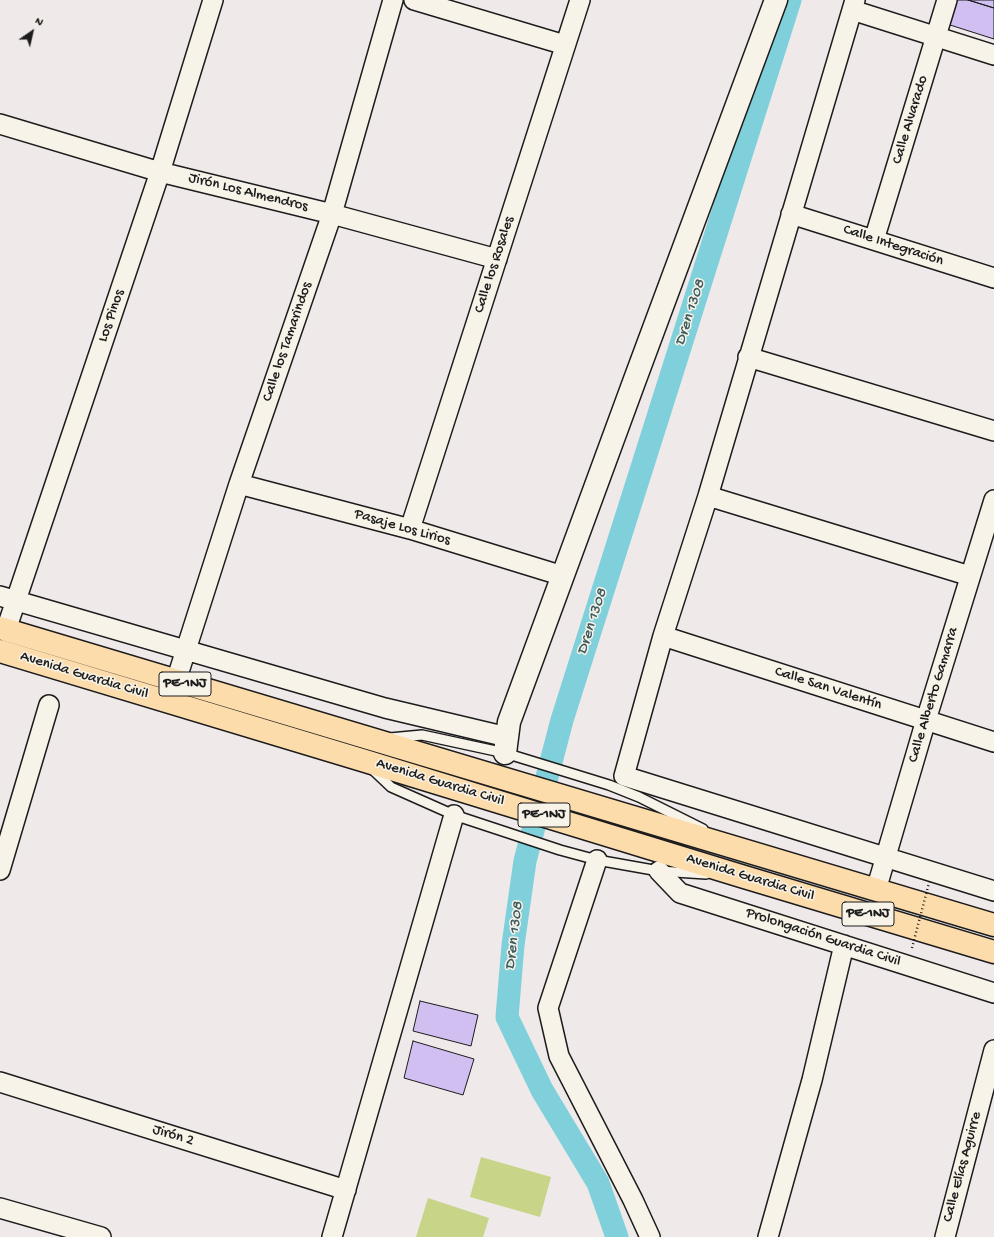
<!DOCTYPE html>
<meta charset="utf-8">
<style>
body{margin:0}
#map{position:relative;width:994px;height:1237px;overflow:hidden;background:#efe9ea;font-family:"Gochi Hand",sans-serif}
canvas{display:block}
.north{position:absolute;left:12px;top:12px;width:40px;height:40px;-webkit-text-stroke:3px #f7f3e8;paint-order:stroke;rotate:34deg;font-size:11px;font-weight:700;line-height:16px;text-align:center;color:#1c1c1c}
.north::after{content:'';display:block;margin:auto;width:14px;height:18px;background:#1c1c1c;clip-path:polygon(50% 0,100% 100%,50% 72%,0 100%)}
</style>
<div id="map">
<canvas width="994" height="1237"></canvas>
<div class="north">N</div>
</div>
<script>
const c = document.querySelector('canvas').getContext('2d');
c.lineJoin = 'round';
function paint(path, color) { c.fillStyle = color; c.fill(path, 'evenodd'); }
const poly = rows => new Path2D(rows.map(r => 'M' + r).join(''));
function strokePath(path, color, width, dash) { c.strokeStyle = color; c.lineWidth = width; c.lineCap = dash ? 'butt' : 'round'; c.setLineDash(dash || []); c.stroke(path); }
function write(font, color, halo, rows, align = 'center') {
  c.font = font + ' "Gochi Hand",sans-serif'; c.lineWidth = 3; c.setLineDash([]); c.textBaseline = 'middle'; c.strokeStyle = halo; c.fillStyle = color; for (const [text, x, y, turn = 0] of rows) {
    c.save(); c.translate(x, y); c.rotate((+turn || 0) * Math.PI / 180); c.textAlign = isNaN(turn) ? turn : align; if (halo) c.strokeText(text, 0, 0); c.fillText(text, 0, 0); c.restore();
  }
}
const green = poly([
 [481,1157,551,1177,540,1217,470,1197],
 [428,1198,489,1218,483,1237,416,1237]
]);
const canal = poly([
 [617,1237,598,1183,542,1090,507,1017,513,945,525,861,562,720,790,0]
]);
const building = poly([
 [955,0,968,0,994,8,994,39,947,24,955,0],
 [968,0,994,0,994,8,968,0],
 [420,1001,478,1015,471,1046,413,1031,420,1001],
 [413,1041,474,1059,463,1095,404,1078,413,1041]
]);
const lane = poly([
 [390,738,422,735,505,753,609,785,639,797,703,829],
 [372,769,391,787,454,815,560,850,597,860,659,871,706,874]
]);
const street = poly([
 [414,0,565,45],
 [855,0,708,496,663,636,624,776,994,891],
 [852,10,994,55],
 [0,124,160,172,332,214,497,259],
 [791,214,994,278],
 [874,240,947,0],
 [748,357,994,431],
 [239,484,410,529,563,576],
 [708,496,970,576],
 [410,529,580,0],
 [0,596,385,708,507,737],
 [6,630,160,172,213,0],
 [663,636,994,742],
 [176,681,239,484,332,214,393,0],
 [597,860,548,1008,559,1056,633,1200,650,1237],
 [0,870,49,705],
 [659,871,680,893,994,993],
 [876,890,926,720,994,500],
 [0,1082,346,1190],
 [0,1208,101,1237],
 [332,1237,454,815],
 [768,1237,812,1080,844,945],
 [945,1237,994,1050]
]);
const secondary = poly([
 [505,753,509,722,634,382,776,0]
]);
const highway = poly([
 [0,628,994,925],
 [0,651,362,760,741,876,994,952]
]);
const pathBridge = poly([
 [912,948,930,879]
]);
const shields = [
 [185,684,52],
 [544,815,52],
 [868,914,52]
];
const shieldNames = [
 ["PE-1NJ",185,684],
 ["PE-1NJ",544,815],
 ["PE-1NJ",868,914]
];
const streetNames = [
 ["Calle Alvarado",911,120,-73],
 ["Jirón Los Almendros",248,193,14],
 ["Calle Integración",893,246,18],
 ["Calle los Rosales",495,265,-72],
 ["Los Pinos",112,316,-71],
 ["Calle los Tamarindos",288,342,-71],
 ["Pasaje Los Lirios",402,528,16],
 ["Avenida Guardia Civil",84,676,17],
 ["Calle San Valentín",828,689,18],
 ["Calle Alberto Gamarra",934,695,-73],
 ["Avenida Guardia Civil",440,783,17],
 ["Avenida Guardia Civil",750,878,17],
 ["Prolongación Guardia Civil",823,938,18],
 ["Jirón 2",173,1136,17],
 ["Calle Elías Aguirre",963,1167,-75]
];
const waterNames = [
 ["Dren 1308",691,313,-72],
 ["Dren 1308",593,622,-72],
 ["Dren 1308",515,936,-83]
];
paint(green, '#c8d488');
strokePath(canal, '#80d0db', 23);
paint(building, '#d0bff0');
strokePath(building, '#1c1c1c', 1);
strokePath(lane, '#1c1c1c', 12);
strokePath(street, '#1c1c1c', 22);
strokePath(secondary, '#1c1c1c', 25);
strokePath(highway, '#1c1c1c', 25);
strokePath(lane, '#f7f3e8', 9);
strokePath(street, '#f7f3e8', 19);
strokePath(secondary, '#f7f3e8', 22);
strokePath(highway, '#fddcac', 22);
strokePath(pathBridge, '#1c1c1c', 2.5, [1, 3]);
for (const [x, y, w] of shields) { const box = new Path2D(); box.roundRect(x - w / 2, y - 12, w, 24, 3); c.fillStyle = '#f7f3e8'; c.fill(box); strokePath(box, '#1c1c1c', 1); }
write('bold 14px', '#1c1c1c', null, shieldNames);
write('15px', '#1c1c1c', '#f7f3e8', streetNames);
write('italic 16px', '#3f5b5f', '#f7f3e8', waterNames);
</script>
